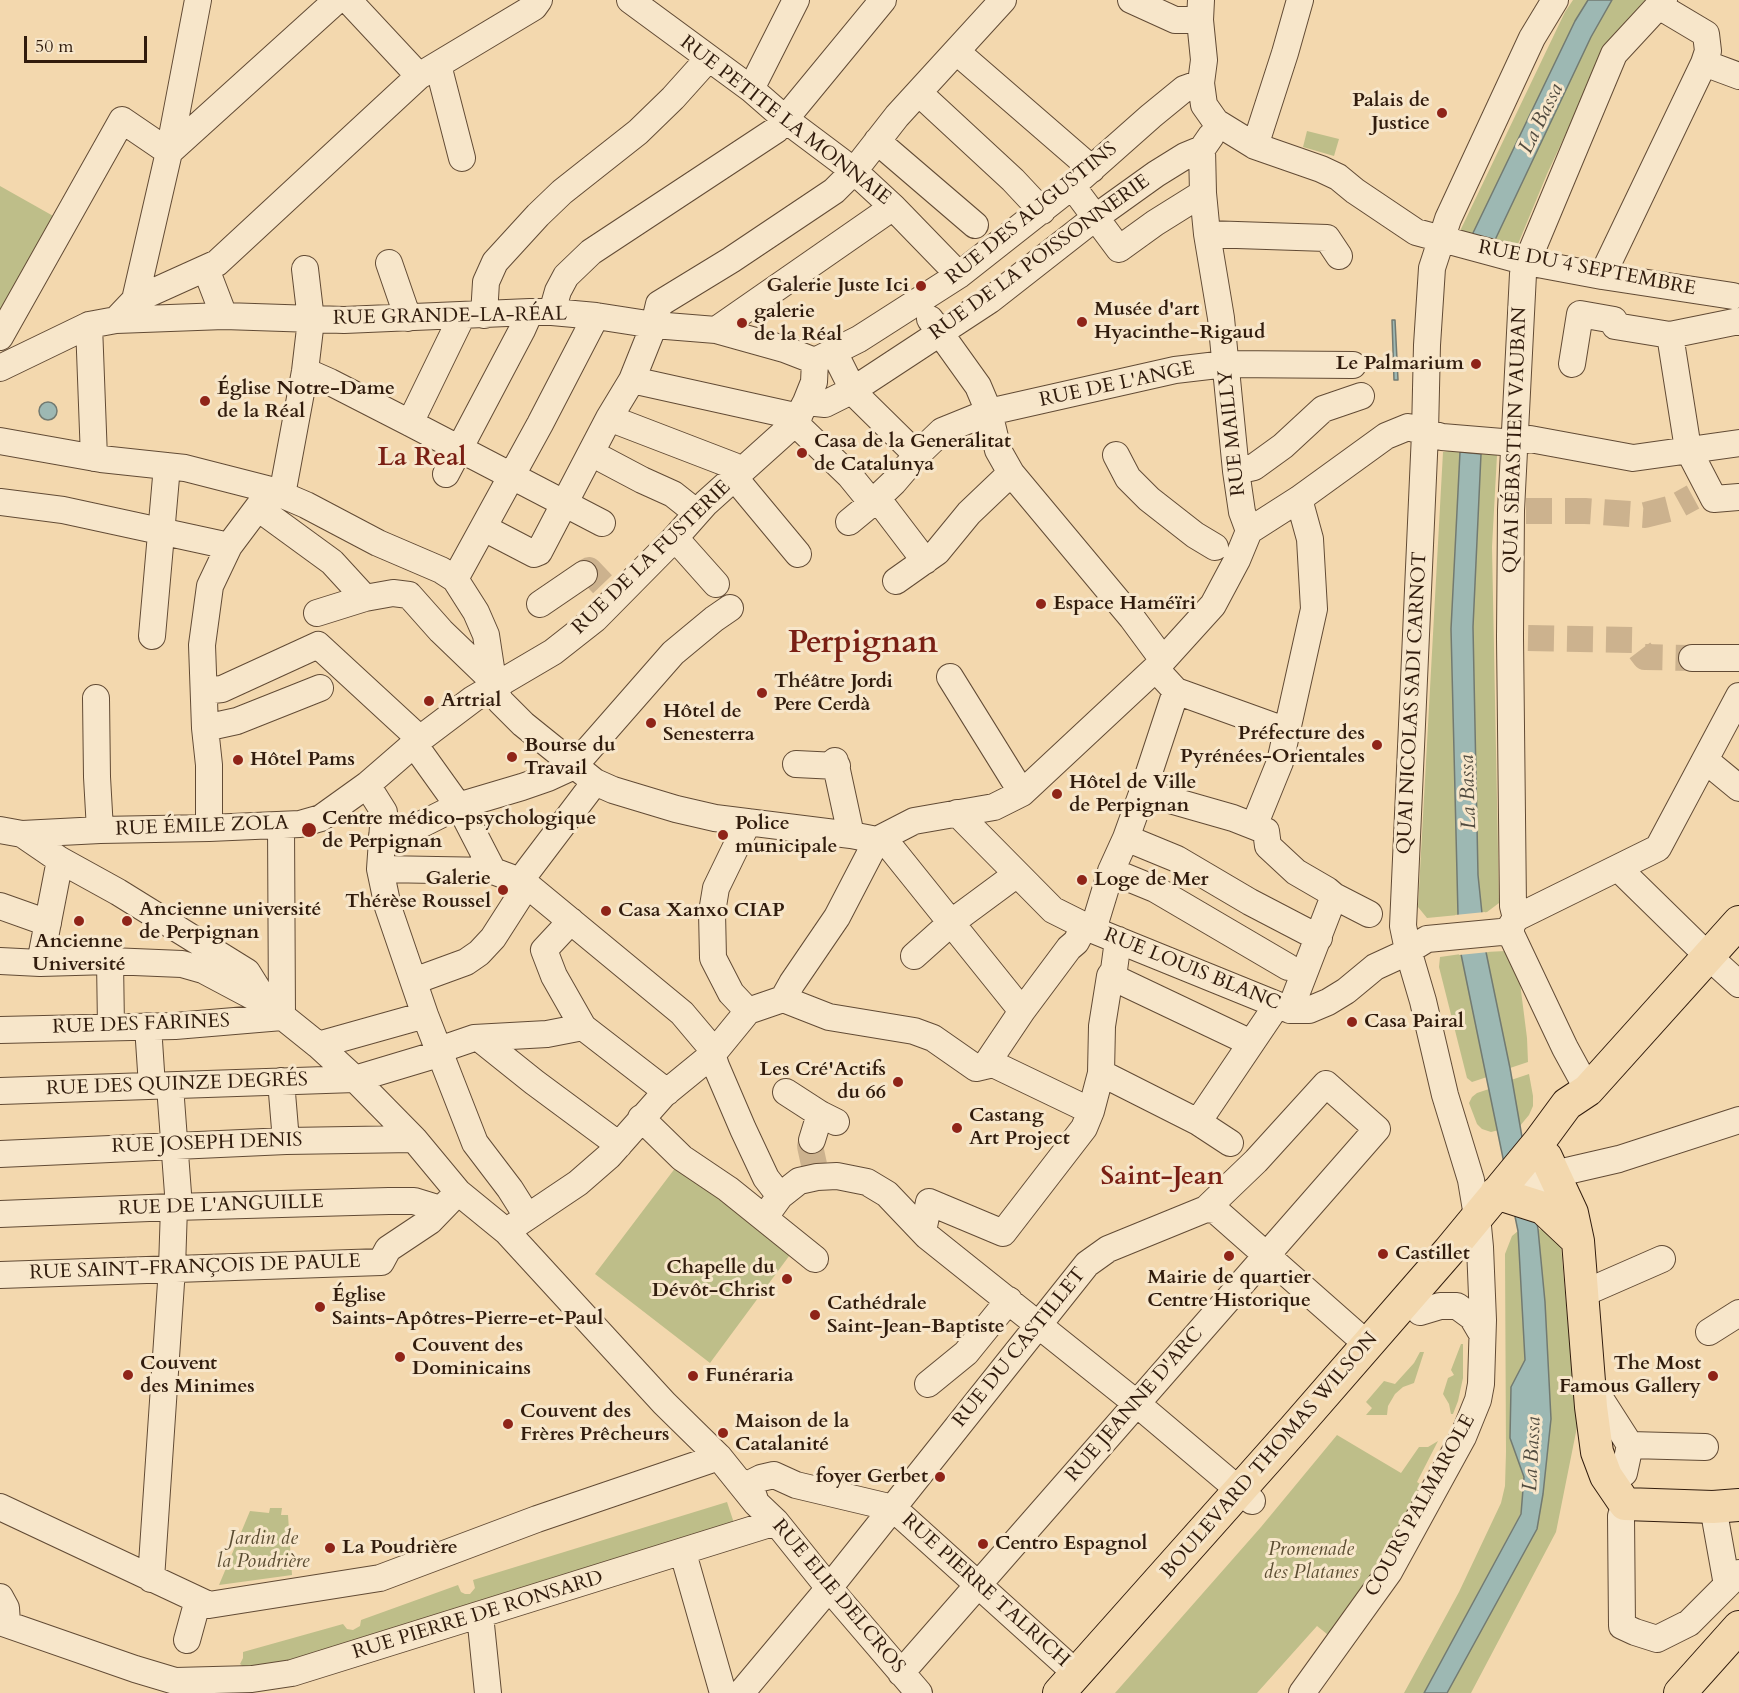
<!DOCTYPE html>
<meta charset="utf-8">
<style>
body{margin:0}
#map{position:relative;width:1739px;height:1693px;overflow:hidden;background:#f3d8ae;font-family:Cardo,serif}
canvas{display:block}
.scale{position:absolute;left:24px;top:36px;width:123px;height:27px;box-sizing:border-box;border:3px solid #311c0d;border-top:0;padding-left:8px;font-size:18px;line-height:21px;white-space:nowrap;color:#311c0d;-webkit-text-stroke:4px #f7e6ca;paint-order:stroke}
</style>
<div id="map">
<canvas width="1739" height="1693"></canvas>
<div class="scale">50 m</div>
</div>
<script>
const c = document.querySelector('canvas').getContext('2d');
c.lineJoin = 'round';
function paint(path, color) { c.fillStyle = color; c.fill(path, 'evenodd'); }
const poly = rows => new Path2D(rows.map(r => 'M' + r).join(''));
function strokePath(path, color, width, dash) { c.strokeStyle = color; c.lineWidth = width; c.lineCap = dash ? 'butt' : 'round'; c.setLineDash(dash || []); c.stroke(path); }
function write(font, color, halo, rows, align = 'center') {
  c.font = font + ' Cardo,serif'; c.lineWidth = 6; c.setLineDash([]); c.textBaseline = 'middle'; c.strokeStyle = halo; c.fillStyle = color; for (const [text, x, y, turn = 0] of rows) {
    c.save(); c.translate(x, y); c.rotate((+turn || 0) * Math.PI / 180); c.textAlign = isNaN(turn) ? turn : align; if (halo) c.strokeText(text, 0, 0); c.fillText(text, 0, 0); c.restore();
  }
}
const green = poly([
 [1573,0,1588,0,1575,21,1472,235,1460,231,1565,12],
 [1612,0,1649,0,1607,45,1547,174,1518,244,1495,240,1591,37],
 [1307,131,1339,139,1334,156,1303,147],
 [0,186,55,217,0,316],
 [1449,451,1460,452,1451,629,1458,915,1427,918,1418,907,1443,452],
 [1481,454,1497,455,1492,547,1499,903,1487,912,1482,913,1478,875,1474,768,1473,627],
 [1505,951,1519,975,1527,1038,1528,1062,1510,1068,1486,952],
 [1461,954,1487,1077,1472,1082,1467,1078,1439,967,1440,957],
 [1529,1074,1533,1096,1533,1106,1529,1115,1519,1127,1511,1080],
 [1489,1089,1499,1130,1491,1132,1482,1129,1477,1124,1469,1103,1472,1097,1477,1093],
 [679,1163,795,1248,710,1363,595,1274],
 [1538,1229,1549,1231,1556,1237,1561,1247,1577,1427,1556,1532,1471,1693,1447,1693,1537,1529,1543,1494,1551,1419,1545,1302],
 [1518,1231,1525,1360,1511,1387,1510,1438,1524,1477,1521,1513,1424,1693,1404,1693,1459,1592,1501,1503,1505,1486,1506,1452,1505,1254,1512,1236],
 [1461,1344,1463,1344,1463,1378,1458,1401,1453,1414,1451,1414,1449,1404,1443,1394,1448,1378,1454,1375,1451,1370],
 [1420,1352,1424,1352,1414,1383,1403,1387,1395,1394,1388,1406,1387,1415,1366,1415,1372,1408,1366,1402,1384,1381,1395,1384,1414,1363],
 [1337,1435,1401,1473,1419,1447,1428,1447,1438,1441,1417,1482,1426,1488,1368,1588,1332,1638,1317,1626,1257,1693,1115,1693,1261,1527],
 [727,1502,734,1523,286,1664,249,1670,240,1664,243,1658,243,1652,343,1624,347,1629,353,1630,360,1626,361,1620,458,1585,461,1592,465,1594,470,1594,475,1588,473,1580],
 [270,1508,282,1508,281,1515,288,1515,292,1575,219,1585,250,1511,269,1513]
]);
const water = poly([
 [1588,0,1612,0,1591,37,1495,240,1472,235,1575,21,1588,0],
 [1392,320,1395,320,1398,380,1394,380,1392,320],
 '39 411a9 9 0 1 1 18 0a9 9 0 1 1-18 0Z',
 [1460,452,1481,454,1473,627,1478,875,1486,952,1510,1068,1538,1229,1545,1302,1551,1419,1543,1494,1537,1529,1447,1693,1424,1693,1521,1514,1524,1477,1510,1438,1511,1387,1525,1360,1518,1231,1461,954,1458,915,1451,629,1460,452]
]);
const pier = poly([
 [1485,912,1489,952,1459,955,1455,915]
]);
const minorTunnel = poly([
 [1526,511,1585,511,1645,515,1673,508,1693,497],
 [584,574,589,570,610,592],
 [1528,638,1632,640,1645,657,1692,658],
 [812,1140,810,1146,815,1169]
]);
const minor = poly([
 [348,0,419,76],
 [630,0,751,89,790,123,854,171,893,207,959,275],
 [1131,0,1175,20,1200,20],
 [1201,0,1200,20,1204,60,1201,83,1204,105,1216,122,1255,146,1321,169,1338,177,1355,191,1416,232,1527,262,1602,276,1733,296],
 [957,52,1092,169],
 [1704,63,1739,76],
 [438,65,462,158],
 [751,89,796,0],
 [919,93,1013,180,1042,211],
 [1211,136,1202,149,1203,193,1207,234,1221,318,1236,471,1242,512,1249,531],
 [877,141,975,225],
 [1255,146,1285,53,1300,0],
 [1072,186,1119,249,1155,223,1203,193],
 [1207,234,1327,238,1339,256],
 [389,263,408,318],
 [206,269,224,316],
 [1602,276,1704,63,1708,51,1706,34,1659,6],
 [135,300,169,152,198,0],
 [552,312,558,291,566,276,591,252,776,130,883,0],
 [484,315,486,282,495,262,538,215,562,192,638,132,673,98,708,59],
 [930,319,978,386,989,412,998,450,1011,473,1132,618,1163,660],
 [116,320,135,300,217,263,419,76,534,7,539,0],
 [89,325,94,458],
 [716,330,893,207],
 [1670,335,1688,449,1714,499,1739,497],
 [0,337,122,120,169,152,337,0],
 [834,352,855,394,917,455],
 [815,361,859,339,959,275,1072,186,1151,116,1184,89,1201,83],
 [1572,364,1580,314,1614,320,1615,326,1670,335,1739,321,1739,322],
 [0,368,89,325,116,320,224,316,344,320,530,312,552,312,596,316,654,325,716,330,784,349,815,361],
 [305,371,330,382,410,423,602,523],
 [632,380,799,417],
 [806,402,825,404,853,390,990,300,1096,217,1156,174,1185,156,1202,149],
 [609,418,734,466,739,473],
 [410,423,462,316],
 [795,423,850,476,872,503],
 [0,441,101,459,185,468,271,490,306,505,378,543,441,570,455,579,476,612,486,635,493,681,500,701,523,724,595,782,613,790,676,809,715,818,851,835,877,840],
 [591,453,642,480,673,494,697,513],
 [1116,455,1128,478,1149,499,1195,535,1215,547],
 [1236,471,1254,467,1283,446,1323,409,1361,396],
 [446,474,522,330,530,312],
 [734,477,798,554],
 [282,495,305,371,311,320,305,269],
 [877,498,925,561],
 [0,502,63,510,229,546],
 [258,508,332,562,365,598],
 [849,522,872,503,894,482,917,455,942,431,989,412,1175,370,1226,364,1353,365],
 [484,528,534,554,539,552,609,418,632,380,654,325,659,304,731,260,834,191,854,171,897,116,1003,0],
 [1249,531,1299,499,1386,436,1408,427,1442,437,1514,443,1530,439,1633,458,1739,443],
 [675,538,716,584],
 [455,579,540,424,596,316],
 [896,581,937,552,969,513,1011,473],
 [540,604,584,574],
 [317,613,365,598,393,593,409,595,441,631,493,681],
 [152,636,167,466],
 [1692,658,1739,658],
 [950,677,1022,793],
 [1164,678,1176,691,1287,731],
 [204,691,222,689,318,645,420,739],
 [96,698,97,777,100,830],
 [205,728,237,721,320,688],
 [414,744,462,811,493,871],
 [1705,760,1739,788],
 [835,761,851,835],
 [796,764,837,766],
 [367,785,384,812,380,869,388,907,425,1015,475,1143,510,1189,527,1216],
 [1142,792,1233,818,1266,831,1268,846,1296,872,1327,890,1334,896,1369,914],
 [957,813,1053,910,1093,930,1290,1010,1309,1010,1328,1002,1346,991,1375,967,1401,955,1427,939,1501,932,1511,934,1565,1048,1588,1090],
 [1254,826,1280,762,1314,609,1310,539,1299,499],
 [209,828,209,765,205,728,202,645,210,586,229,546,271,490],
 [0,830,22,834,100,830,209,828,300,824,321,818,367,785,420,739,473,699,553,652,595,619,675,538,706,503,795,423,806,402,814,382,815,361],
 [22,834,60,860,118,892,247,972,267,1004,318,1045,355,1079,414,1139,458,1192,507,1232,664,1403,719,1457,756,1503,776,1522,829,1588,919,1693],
 [382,836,406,832,458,806,522,787,548,778,574,766,673,653,714,619,730,608],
 [883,838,1022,1011],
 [1126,838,1177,859,1250,902,1319,938],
 [1618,868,1708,956,1739,984],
 [380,869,493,871,520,881,527,885,682,1013,709,1045,716,1066,743,1129,766,1178,780,1196],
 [1111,871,1155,889,1288,967],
 [520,881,595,782],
 [0,906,48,923],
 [1516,918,1513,906,1510,637,1511,510,1523,274,1527,262,1614,54,1664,0],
 [571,921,544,950,554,976,583,1027,667,1092],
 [1093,930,1111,871,1126,838,1144,788,1176,691],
 [1511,934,1511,926,1516,918,1658,848,1739,696],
 [914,956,952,922,1017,874],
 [0,961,40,963,110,961,182,964,203,970,267,1004],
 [110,961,111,1027],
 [40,963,60,860],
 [1110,976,1251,1043],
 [414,981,466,962,479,953,493,938,527,885],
 [783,999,792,983,837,917,877,840,914,821,994,807,1022,793,1155,669,1213,605,1237,560,1249,531],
 [783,999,829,1017,914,1031,933,1038,976,1068,993,1064,1091,1111],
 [1290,1010,1334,896],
 [748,1011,731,993,713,958,712,912,716,888,748,822],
 [148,1026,152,1086],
 [0,1030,175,1026,282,1017,281,825],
 [479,1038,534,1082,619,1145],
 [318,1045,425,1015],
 [985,1066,1022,1011,1069,948,1076,942,1085,925],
 [1101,1073,1198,1122,1277,1005],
 [281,1081,286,1141],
 [170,1086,179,1207],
 [0,1091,355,1079,435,1055,439,1050,474,1038,547,1034,583,1027],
 [786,1092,820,1114,836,1122],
 [641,1118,682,1158,728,1189,815,1259],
 [1198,1122,1230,1143],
 [812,1140,820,1114],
 [0,1154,286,1141,414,1139],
 [1513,1197,1554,1174,1619,1159,1739,1120],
 [1206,1209,1215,1210,1368,1345],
 [0,1214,174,1207,389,1201,414,1201,440,1209],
 [764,1218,780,1196,799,1181,817,1177,837,1176,867,1182,887,1194,927,1236,1136,1403,1252,1501],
 [514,1226,578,1183,609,1156,663,1095,712,1055,748,1011,783,999],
 [923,1231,929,1202,1003,1233,1084,1128,1091,1111,1101,1073,1102,1026,1110,976,1114,970,1118,940],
 [0,1275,381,1262,388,1249,430,1221,458,1192],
 [1582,1294,1662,1259],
 [1420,1312,1440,1306,1457,1306,1472,1317,1482,1334],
 [1709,1332,1739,1313],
 [1589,1381,1630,1445,1624,1473],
 [928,1384,966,1353,1009,1300],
 [1630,1445,1705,1447],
 [756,1503,752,1491,753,1482,761,1478,774,1475,796,1485,893,1508,1077,1674],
 [1625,1504,1621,1516,1622,1626,1635,1632,1657,1639,1689,1623,1739,1573],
 [0,1507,209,1605,380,1578,537,1519,719,1457],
 [1713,1507,1727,1585],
 [683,1553,723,1693],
 [151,1579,172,1268,174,1207],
 [0,1597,6,1608,7,1623],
 [480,1615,488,1693],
 [0,1622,135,1669,175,1681,252,1679,292,1673,776,1522],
 [187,1640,198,1600],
 [741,1693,829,1588,1087,1264,1108,1249,1206,1209,1256,1161,1326,1084,1377,1129,901,1673],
 [1302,1693,1389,1572,1463,1437,1478,1400,1481,1384,1483,1320,1480,1247,1477,1216,1471,1180,1445,1095,1423,1001,1408,950,1403,926,1425,433,1427,345,1432,268,1448,219,1532,38,1555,0]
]);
const major = poly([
 [1546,1157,1572,1213,1578,1241,1591,1407,1597,1452,1606,1476,1625,1504,1713,1507,1739,1505],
 [1496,1193,1543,1208,1578,1241],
 [1059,1693,1294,1429,1449,1251,1539,1142,1567,1104,1588,1090,1739,922],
 [1680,1693,1739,1627]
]);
const markers = [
 [1442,113,6,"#8f2418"],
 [921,286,6,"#8f2418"],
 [1082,322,6,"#8f2418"],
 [742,323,6,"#8f2418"],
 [1476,364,6,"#8f2418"],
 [205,401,6,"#8f2418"],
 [802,453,6,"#8f2418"],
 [1041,604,6,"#8f2418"],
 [762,693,6,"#8f2418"],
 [429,701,6,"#8f2418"],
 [651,723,6,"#8f2418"],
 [1377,745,6,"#8f2418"],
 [512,757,6,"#8f2418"],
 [238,760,6,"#8f2418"],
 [1057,794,6,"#8f2418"],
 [309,830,8,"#8f2418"],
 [723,835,6,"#8f2418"],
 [1082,880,6,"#8f2418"],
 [503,890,6,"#8f2418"],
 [606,911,6,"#8f2418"],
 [79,921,6,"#8f2418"],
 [127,921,6,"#8f2418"],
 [1352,1022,6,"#8f2418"],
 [898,1082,6,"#8f2418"],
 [957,1128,6,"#8f2418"],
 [1383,1254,6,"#8f2418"],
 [1229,1256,6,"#8f2418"],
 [787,1279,6,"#8f2418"],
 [320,1307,6,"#8f2418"],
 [815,1315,6,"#8f2418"],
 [400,1357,6,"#8f2418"],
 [128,1375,6,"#8f2418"],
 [693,1376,6,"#8f2418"],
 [1713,1376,6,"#8f2418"],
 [508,1424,6,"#8f2418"],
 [723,1433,6,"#8f2418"],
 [940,1477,6,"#8f2418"],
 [983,1544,6,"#8f2418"],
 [330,1548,6,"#8f2418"]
];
const poiNames = [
 ["Palais de",1430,101,"right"],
 ["Justice",1430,124,"right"],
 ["Galerie Juste Ici",909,286,"right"],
 ["Musée d'art",1094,310],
 ["Hyacinthe-Rigaud",1094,333],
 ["galerie",754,312],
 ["de la Réal",754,335],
 ["Le Palmarium",1464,364,"right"],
 ["Église Notre-Dame",217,389],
 ["de la Réal",217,412],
 ["Casa de la Generalitat",814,442],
 ["de Catalunya",814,465],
 ["Espace Haméïri",1053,604],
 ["Théâtre Jordi",774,682],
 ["Pere Cerdà",774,705],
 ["Artrial",441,701],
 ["Hôtel de",663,712],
 ["Senesterra",663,735],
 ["Préfecture des",1365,734,"right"],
 ["Pyrénées-Orientales",1365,757,"right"],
 ["Bourse du",524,746],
 ["Travail",524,769],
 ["Hôtel Pams",250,760],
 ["Hôtel de Ville",1069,783],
 ["de Perpignan",1069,806],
 ["Centre médico-psychologique",322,819],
 ["de Perpignan",322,842],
 ["Police",735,824],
 ["municipale",735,847],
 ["Galerie",491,879,"right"],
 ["Thérèse Roussel",491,902,"right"],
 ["Loge de Mer",1094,880],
 ["Ancienne université",139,910],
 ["de Perpignan",139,933],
 ["Casa Xanxo CIAP",618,911],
 ["Ancienne",79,942,"center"],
 ["Université",79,965,"center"],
 ["Casa Pairal",1364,1022],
 ["Les Cré'Actifs",886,1070,"right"],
 ["du 66",886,1093,"right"],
 ["Castang",969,1116],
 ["Art Project",969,1139],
 ["Castillet",1395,1254],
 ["Chapelle du",775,1268,"right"],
 ["Dévôt-Christ",775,1291,"right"],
 ["Mairie de quartier",1229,1278,"center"],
 ["Centre Historique",1229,1301,"center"],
 ["Église",332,1296],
 ["Saints-Apôtres-Pierre-et-Paul",332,1319],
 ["Cathédrale",827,1304],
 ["Saint-Jean-Baptiste",827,1327],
 ["Couvent des",412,1346],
 ["Dominicains",412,1369],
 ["Couvent",140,1364],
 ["des Minimes",140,1387],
 ["The Most",1701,1364,"right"],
 ["Famous Gallery",1701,1387,"right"],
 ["Funéraria",705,1376],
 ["Couvent des",520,1412],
 ["Frères Prêcheurs",520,1435],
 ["Maison de la",735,1422],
 ["Catalanité",735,1445],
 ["foyer Gerbet",928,1477,"right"],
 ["Centro Espagnol",995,1544],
 ["La Poudrière",342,1548]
];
const streetNames = [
 ["RUE PETITE LA MONNAIE",785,121,38],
 ["RUE DES AUGUSTINS",1032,214,-39],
 ["RUE DE LA POISSONNERIE",1040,258,-36],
 ["RUE DU 4 SEPTEMBRE",1587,269,11],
 ["RUE GRANDE-LA-RÉAL",450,317,-1],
 ["RUE DE L'ANGE",1117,385,-12],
 ["RUE MAILLY",1233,433,-96],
 ["QUAI SÉBASTIEN VAUBAN",1516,440,-88],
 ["RUE DE LA FUSTERIE",652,558,-44],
 ["QUAI NICOLAS SADI CARNOT",1413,703,-87],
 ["RUE ÉMILE ZOLA",202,827,-2],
 ["RUE LOUIS BLANC",1192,970,22],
 ["RUE DES FARINES",141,1025,-2],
 ["RUE DES QUINZE DEGRÉS",177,1085,-2],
 ["RUE JOSEPH DENIS",207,1144,-2],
 ["RUE DE L'ANGUILLE",221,1206,-2],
 ["RUE SAINT-FRANÇOIS DE PAULE",195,1268,-2],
 ["RUE DU CASTILLET",1020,1348,-51],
 ["RUE JEANNE D'ARC",1135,1405,-49],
 ["BOULEVARD THOMAS WILSON",1270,1456,-49],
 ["COURS PALMAROLE",1421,1506,-61],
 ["RUE PIERRE TALRICH",985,1591,42],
 ["RUE ELIE DELCROS",838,1597,50],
 ["RUE PIERRE DE RONSARD",478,1616,-17]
];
const parkNames = [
 ["Jardin de",263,1539],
 ["la Poudrière",263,1562],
 ["Promenade",1311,1550],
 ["des Platanes",1311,1573]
];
const waterNames = [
 ["La Bassa",1542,119,-64],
 ["La Bassa",1469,792,-92],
 ["La Bassa",1533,1454,-87]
];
const districtNames = [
 ["La Real",422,459],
 ["Saint-Jean",1162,1178]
];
const townNames = [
 ["Perpignan",863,645]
];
paint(green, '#bebe89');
paint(water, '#9db8b3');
strokePath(water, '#727a71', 1.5);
paint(pier, '#f3d8ae');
strokePath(minorTunnel, '#ccb28e', 26, [26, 13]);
strokePath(minor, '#624b35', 28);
strokePath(major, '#311c0d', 34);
strokePath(minor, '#f7e6ca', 26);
strokePath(major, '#f3d8ae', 32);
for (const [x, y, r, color] of markers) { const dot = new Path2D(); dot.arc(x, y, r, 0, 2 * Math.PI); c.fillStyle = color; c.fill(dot); strokePath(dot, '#f7e6ca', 2); }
write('bold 20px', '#311c0d', '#f7e6ca', poiNames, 'left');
write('20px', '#311c0d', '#f7e6ca', streetNames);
write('italic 20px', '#5b4d32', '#f7e6ca', parkNames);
write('italic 21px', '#514b3f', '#f7e6ca', waterNames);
write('bold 26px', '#7a1f14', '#f7e6ca', districtNames);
write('bold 32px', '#7a1f14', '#f7e6ca', townNames);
</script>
